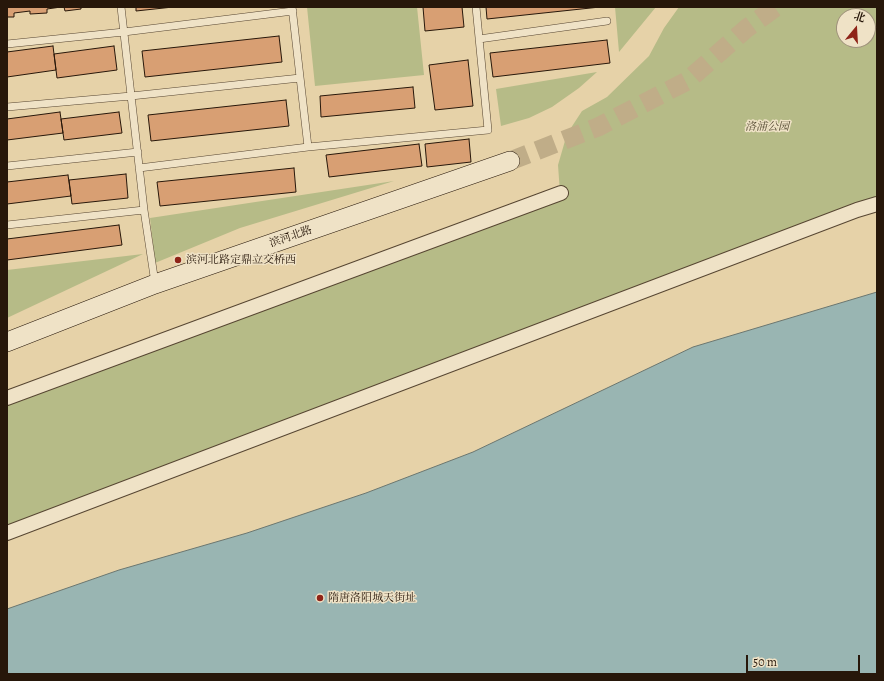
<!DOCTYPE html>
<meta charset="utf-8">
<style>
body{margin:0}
#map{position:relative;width:884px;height:681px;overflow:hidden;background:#e6d2a8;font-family:Alegreya,"Noto Serif SC",serif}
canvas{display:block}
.frame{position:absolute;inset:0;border:8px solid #27170a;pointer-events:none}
.north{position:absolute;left:836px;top:8px;width:40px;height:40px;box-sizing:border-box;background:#efe2c6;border:1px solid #9f917b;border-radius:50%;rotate:18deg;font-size:11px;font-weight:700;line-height:16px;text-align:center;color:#27170a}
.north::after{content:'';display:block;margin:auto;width:14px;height:18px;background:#8f2418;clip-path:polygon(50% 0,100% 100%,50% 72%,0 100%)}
.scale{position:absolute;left:746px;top:655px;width:114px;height:18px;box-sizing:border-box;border:2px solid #27170a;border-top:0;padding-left:5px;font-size:12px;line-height:14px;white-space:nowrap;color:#27170a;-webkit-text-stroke:3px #efe2c6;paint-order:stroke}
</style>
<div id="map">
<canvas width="884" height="681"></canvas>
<div class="frame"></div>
<div class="north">北</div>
<div class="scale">50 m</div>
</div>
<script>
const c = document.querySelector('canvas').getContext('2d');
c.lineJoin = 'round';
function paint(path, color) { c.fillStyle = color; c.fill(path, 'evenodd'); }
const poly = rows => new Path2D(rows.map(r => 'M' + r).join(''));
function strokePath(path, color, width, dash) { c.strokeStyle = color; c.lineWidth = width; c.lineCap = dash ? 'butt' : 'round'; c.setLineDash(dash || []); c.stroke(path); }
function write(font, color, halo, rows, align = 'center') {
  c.font = font + ' Alegreya,"Noto Serif SC",serif'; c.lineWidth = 3; c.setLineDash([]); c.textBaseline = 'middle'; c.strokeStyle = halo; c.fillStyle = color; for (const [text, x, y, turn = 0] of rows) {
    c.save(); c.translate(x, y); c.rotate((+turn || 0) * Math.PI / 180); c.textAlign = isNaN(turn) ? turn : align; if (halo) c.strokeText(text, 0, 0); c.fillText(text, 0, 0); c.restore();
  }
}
const green = poly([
 [307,7,417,7,424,75,315,86],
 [615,7,656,7,619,52],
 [679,7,877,7,877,204,7,533,7,398,560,193,558,165,567,134,582,111,607,97,649,56,664,28],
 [844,16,868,16,868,40,844,40],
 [597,72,579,88,552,107,529,118,501,126,496,89],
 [394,181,240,228,155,263,150,218],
 [143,254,7,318,7,270]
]);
const water = poly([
 [877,292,877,674,7,674,7,609,119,570,247,533,366,493,473,452,693,347,877,292]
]);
const building = poly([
 [7,7,61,7,47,9,47,13,30,14,30,11,14,13,14,17,7,17,7,7],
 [64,7,81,7,81,9,65,11,64,7],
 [136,7,173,7,136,11,136,7],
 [423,7,462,7,464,27,425,31,423,7],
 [486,7,600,7,487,19,486,7],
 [279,36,282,62,145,77,142,51,279,36],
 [607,40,610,63,493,77,490,53,607,40],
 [53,46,56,70,7,77,7,52,53,46],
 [114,46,117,70,57,78,54,54,114,46],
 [468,60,473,106,435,110,429,65,468,60],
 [413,87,415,108,321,117,320,96,413,87],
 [286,100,289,126,151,141,148,115,286,100],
 [60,112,63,133,7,140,7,119,60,112],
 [119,112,122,133,64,140,61,119,119,112],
 [469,139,471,162,427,167,425,144,469,139],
 [419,144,422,166,329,177,326,155,419,144],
 [294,168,296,192,160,206,157,182,294,168],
 [126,174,128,198,72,204,69,180,126,174],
 [68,175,71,196,7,204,7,182,68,175],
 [119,225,122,245,7,260,7,239,119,225]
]);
const secondaryTunnel = poly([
 [510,161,598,127,687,81,747,28,776,7]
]);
const lane = poly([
 [121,7,144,210,155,283],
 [292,7,308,147],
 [479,39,607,21],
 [7,44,124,32,293,11],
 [7,107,131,96,300,78],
 [7,166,138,152],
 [139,168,308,147,488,130,476,7],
 [7,225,144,210]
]);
const street = poly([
 [7,398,561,193],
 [7,533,857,210,877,204]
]);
const secondary = poly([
 [7,342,155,284,510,161]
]);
const markers = [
 [178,260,4,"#8f2418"],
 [320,598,4,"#8f2418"]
];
const parkNames = [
 ["洛浦公园",767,127]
];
const streetNames = [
 ["滨河北路",291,237,-19]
];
const poiNames = [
 ["滨河北路定鼎立交桥西",186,260],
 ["隋唐洛阳城天街址",328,598]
];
paint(green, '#b6bb87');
paint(water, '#99b5b2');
strokePath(water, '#6b766f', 1);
paint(building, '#d89f73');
strokePath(building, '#27170a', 1);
strokePath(secondaryTunnel, '#c0ad88', 19, [19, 10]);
strokePath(lane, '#574632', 8);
strokePath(street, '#574632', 16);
strokePath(secondary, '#27170a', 20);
strokePath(lane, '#efe2c6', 7);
strokePath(street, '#efe2c6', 14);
strokePath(secondary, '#efe2c6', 19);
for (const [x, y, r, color] of markers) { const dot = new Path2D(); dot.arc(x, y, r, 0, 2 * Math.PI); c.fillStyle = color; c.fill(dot); strokePath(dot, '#efe2c6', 1.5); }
write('italic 11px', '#524830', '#efe2c6', parkNames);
write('11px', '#27170a', '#efe2c6', streetNames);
write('11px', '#27170a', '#efe2c6', poiNames, 'left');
</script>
